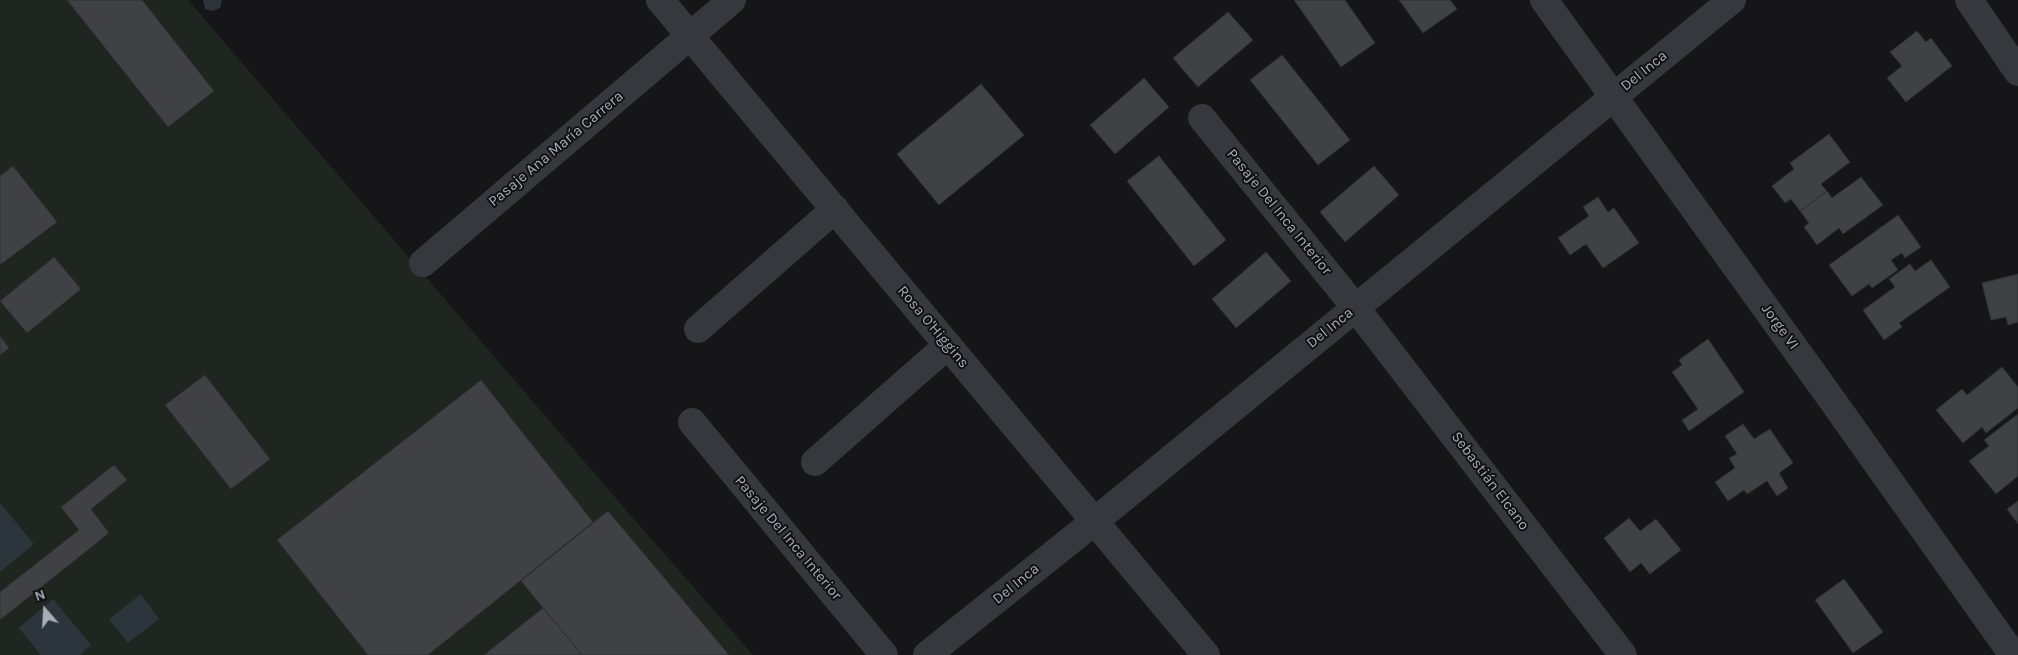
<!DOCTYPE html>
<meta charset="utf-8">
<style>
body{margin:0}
#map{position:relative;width:2018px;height:655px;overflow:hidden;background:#161618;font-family:Karla,sans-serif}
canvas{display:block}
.north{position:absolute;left:20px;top:585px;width:50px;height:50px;-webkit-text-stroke:4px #111113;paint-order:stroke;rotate:341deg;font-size:14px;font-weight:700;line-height:20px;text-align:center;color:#a8adb8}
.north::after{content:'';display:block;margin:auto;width:18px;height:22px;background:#a8adb8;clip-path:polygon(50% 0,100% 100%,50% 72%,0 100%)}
</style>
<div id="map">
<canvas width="2018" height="655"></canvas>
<div class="north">N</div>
</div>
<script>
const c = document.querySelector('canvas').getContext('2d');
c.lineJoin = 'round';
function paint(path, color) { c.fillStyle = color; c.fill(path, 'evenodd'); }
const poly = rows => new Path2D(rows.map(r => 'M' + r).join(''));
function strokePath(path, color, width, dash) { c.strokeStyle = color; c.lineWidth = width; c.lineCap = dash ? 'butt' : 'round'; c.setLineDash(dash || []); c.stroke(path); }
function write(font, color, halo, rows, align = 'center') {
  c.font = font + ' Karla,sans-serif'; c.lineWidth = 4; c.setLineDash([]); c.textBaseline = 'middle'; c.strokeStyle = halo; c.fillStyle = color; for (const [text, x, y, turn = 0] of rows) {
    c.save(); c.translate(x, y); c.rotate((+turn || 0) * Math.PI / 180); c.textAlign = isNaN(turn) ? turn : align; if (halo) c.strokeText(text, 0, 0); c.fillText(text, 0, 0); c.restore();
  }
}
const green = poly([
 [0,0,188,0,626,510,753,655,0,655]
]);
const water = poly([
 [203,0,222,0,220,8,213,11,205,9],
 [0,503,34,544,0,572],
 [141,594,159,619,128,643,109,619],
 [53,599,91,645,80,655,41,655,19,628]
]);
const building = poly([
 [67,0,142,0,214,91,168,127,67,0],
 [1294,0,1345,0,1375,43,1341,67,1294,0],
 [1399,0,1450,0,1457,9,1423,33,1399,0],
 [1228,12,1253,40,1198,87,1173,58,1228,12],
 [1917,31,1926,42,1931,38,1952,66,1906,102,1887,78,1902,66,1890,52,1917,31],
 [1282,55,1350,140,1318,165,1250,80,1282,55],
 [1144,78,1169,107,1115,154,1090,125,1144,78],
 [981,84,1024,135,939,205,897,154,981,84],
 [1829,134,1850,162,1821,184,1827,191,1800,211,1791,199,1785,203,1772,186,1794,169,1790,163,1829,134],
 [1159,156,1226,240,1194,266,1127,181,1159,156],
 [13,166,57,222,0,265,0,176,13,166],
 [1374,166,1399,195,1345,242,1320,212,1374,166],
 [1861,177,1883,205,1843,234,1839,228,1817,245,1804,227,1809,223,1800,211,1827,191,1832,198,1861,177],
 [1598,197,1608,212,1614,208,1639,243,1603,268,1586,244,1570,255,1558,238,1589,216,1583,207,1598,197],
 [1898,215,1921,247,1905,258,1902,253,1891,260,1898,270,1872,288,1869,284,1852,296,1829,265,1898,215],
 [1266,252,1291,281,1236,328,1212,299,1266,252],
 [54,257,81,289,27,333,0,301,54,257],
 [1931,260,1950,287,1899,323,1902,327,1884,340,1863,310,1895,287,1889,279,1910,264,1915,271,1931,260],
 [2018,274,2018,322,2008,325,2006,317,1991,320,1982,283,2018,274],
 [0,336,9,348,0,355,0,336],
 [1708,339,1744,392,1689,431,1682,420,1698,409,1672,372,1682,365,1679,360,1708,339],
 [2002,367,2018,387,2018,408,1986,433,1982,427,1963,443,1936,410,1962,389,1967,395,2002,367],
 [205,375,270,459,231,489,165,405,205,375],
 [481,380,593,522,428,655,368,655,277,540,481,380],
 [2018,414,2018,476,1996,494,1969,461,1989,446,1984,440,2018,414],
 [1743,424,1754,439,1770,429,1793,463,1779,473,1788,488,1777,496,1767,481,1747,494,1744,490,1728,501,1715,482,1735,468,1729,458,1737,454,1725,436,1743,424],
 [114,465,127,480,91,509,109,533,0,620,0,592,79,530,61,507,114,465],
 [2018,501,2018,524,2007,509,2018,501],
 [608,511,729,655,582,655,521,581,608,511],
 [1629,518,1640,531,1656,519,1681,550,1650,574,1641,563,1630,572,1604,538,1629,518],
 [1844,579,1883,632,1853,653,1815,600,1844,579],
 [543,608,582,655,484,655,543,608]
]);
const minor = poly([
 [1969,0,2018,72],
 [1202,118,1355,307],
 [423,263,732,0],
 [698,329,835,209],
 [692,422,884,655],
 [815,462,948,345]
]);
const tertiary = poly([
 [660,0,1206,655],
 [1544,0,1827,393,2013,655],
 [1355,307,1623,655],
 [927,655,1095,521,1732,0]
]);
const streetNames = [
 ["Del Inca",1644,71,-39],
 ["Pasaje Ana María Carrera",556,149,-40],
 ["Pasaje Del Inca Interior",1279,212,51],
 ["Rosa O'Higgins",933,327,50],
 ["Jorge VI",1780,327,54],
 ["Del Inca",1330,328,-39],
 ["Sebastián Elcano",1490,481,53],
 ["Pasaje Del Inca Interior",788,538,50],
 ["Del Inca",1016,584,-39]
];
paint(green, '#1e261f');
paint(water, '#2c353c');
paint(building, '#404145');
strokePath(building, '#303034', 1);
strokePath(minor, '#37383d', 28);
strokePath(tertiary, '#37383d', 28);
write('15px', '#a8adb8', '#111113', streetNames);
</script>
